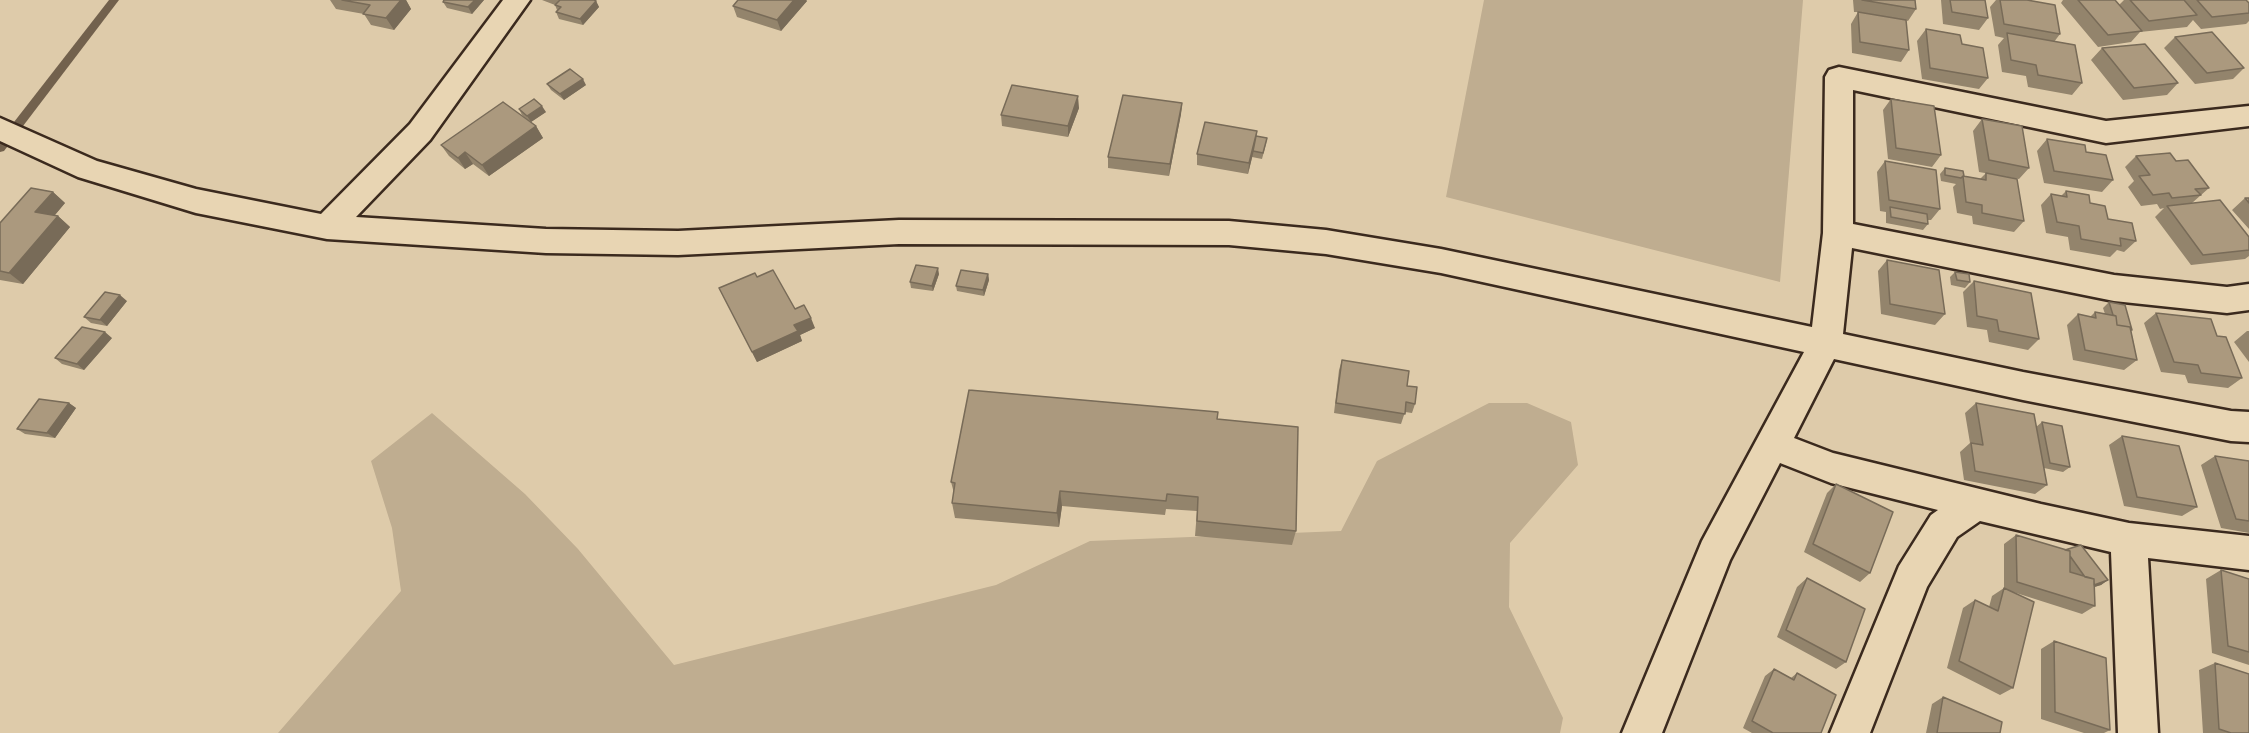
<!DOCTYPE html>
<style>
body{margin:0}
canvas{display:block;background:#decbaa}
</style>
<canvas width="2249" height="733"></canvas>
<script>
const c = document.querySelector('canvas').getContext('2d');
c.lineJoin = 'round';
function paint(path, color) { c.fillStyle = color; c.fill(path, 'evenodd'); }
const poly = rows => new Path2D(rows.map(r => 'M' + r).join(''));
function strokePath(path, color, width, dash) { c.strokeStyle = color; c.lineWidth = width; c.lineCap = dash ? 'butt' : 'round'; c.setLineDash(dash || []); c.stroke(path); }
const green = poly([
 [1484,0,1803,0,1780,282,1446,197],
 [1489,403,1527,403,1571,422,1578,465,1510,543,1509,607,1563,718,1560,733,278,733,401,591,392,528,371,461,432,413,525,494,578,549,674,665,996,585,1090,541,1341,531,1377,461]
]);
const stream = poly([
 [109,0,119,0,4,151,0,152,0,140,109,0]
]);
const minor = poly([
 [503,0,530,0,430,140,356,217,546,229,678,231,899,220,1229,221,1326,230,1441,249,1812,327,1823,233,1825,77,1829,70,1839,67,2106,121,2249,106,2249,126,2106,143,1853,90,1853,224,2114,275,2227,287,2249,284,2249,310,2227,313,2114,301,1852,248,1843,334,2023,372,2231,411,2249,412,2249,442,2231,441,2023,400,1834,359,1794,438,1833,453,2041,504,2129,523,2249,536,2249,570,2148,558,2158,733,2118,733,2111,552,1980,521,1957,537,1927,587,1870,733,1830,733,1899,566,1931,515,1938,510,1831,483,1780,463,1730,560,1662,733,1622,733,1702,541,1804,352,1441,273,1326,254,1229,245,899,244,678,255,546,253,327,239,196,213,78,177,0,141,0,118,97,161,196,189,321,214,410,124,503,0]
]);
const wall = poly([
 [330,0,406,0,411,9,394,30,371,25,364,14,336,9],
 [444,0,484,0,472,14,447,8,443,2],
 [542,0,594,0,596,1,599,7,583,25,559,19,556,12,557,10,555,5],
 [738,0,806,0,807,1,781,31,737,17,733,6],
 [1853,0,1915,0,1916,9,1908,21,1905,20,1909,50,1901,62,1852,53,1851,24,1858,12,1854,12],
 [1941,0,1985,0,1988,18,1979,30,1943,24],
 [1996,0,2027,0,2060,34,2054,42,2082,83,2072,95,2028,87,2026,76,2002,72,1998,45,2004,38,1995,36,1990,7],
 [2063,0,2115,0,2119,5,2124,0,2246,0,2249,3,2249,21,2246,24,2201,29,2193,20,2187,27,2140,32,2131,42,2098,47,2061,3],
 [1926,29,1962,44,1988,78,1979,89,1922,79,1917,41],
 [2175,37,2244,68,2233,79,2195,84,2164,48],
 [2102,48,2178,83,2167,95,2123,100,2091,60],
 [547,84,586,85,564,100,551,90],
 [1891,99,1941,155,1932,167,1888,159,1883,110],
 [1182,103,1181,114,1169,176,1108,168,1108,157],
 [1079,108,1068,137,1002,126,1001,115],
 [519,109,546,112,531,122,536,126,543,138,489,176,473,164,465,169,449,156,441,145,529,121,522,115],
 [1982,119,2029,168,2019,179,1979,172,1973,131],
 [1256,136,1267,138,1266,144,1262,159,1252,157,1248,174,1197,165,1197,154],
 [2047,139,2086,152,2113,180,2102,192,2044,183,2037,151],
 [2136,156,2176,161,2209,188,2192,203,2249,237,2249,256,2245,259,2191,265,2155,217,2164,208,2160,209,2157,204,2141,206,2128,187,2134,181,2125,167],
 [1885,161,1940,209,1931,220,1928,220,1928,224,1923,230,1886,223,1886,212,1880,211,1877,172],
 [1945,168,1964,176,1980,179,1986,173,2024,221,2014,232,1973,224,1972,216,1957,213,1953,187,1956,184,1941,181,1940,174],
 [2066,191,2090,203,2108,219,2136,241,2124,252,2117,250,2110,257,2070,250,2068,237,2046,233,2041,205,2051,194,2061,196],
 [53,192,65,203,55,215,58,216,70,227,23,284,0,280,0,223],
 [2245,198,2249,198,2249,229,2232,210],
 [1887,260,1945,314,1935,325,1881,314,1878,271],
 [1955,272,1970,282,1965,288,1951,285,1950,277],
 [939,274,933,291,911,288,910,282],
 [988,274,989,280,984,296,957,291,956,286],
 [757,277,795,309,815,328,800,335,802,341,757,362,719,288],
 [1974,281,2039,339,2028,350,1989,342,1987,330,1967,327,1963,292],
 [127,301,107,326,91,323,84,317],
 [2109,302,2131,330,2137,360,2124,370,2073,360,2067,325,2078,314,2090,317,2095,312,2105,314,2103,308],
 [2156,313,2217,336,2242,378,2228,388,2188,383,2185,375,2161,372,2144,323],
 [2247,331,2249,331,2249,362,2234,342],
 [112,338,84,370,62,364,55,358],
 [1342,360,1407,386,1415,404,1412,413,1405,412,1401,424,1334,413,1339,370],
 [69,403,76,408,55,438,25,434,17,429],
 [1976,403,2036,427,2042,422,2070,467,2063,472,2044,468,2047,485,2035,494,1964,480,1960,452,1970,443,1965,413],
 [1217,419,1296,531,1292,545,1195,536,1197,511,1166,509,1165,515,1062,506,1059,527,955,518,952,503,954,493,951,482],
 [2122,436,2197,507,2182,516,2124,506,2109,445],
 [2215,456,2249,461,2249,533,2221,528,2201,465],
 [1836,484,1870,573,1860,582,1804,552,1827,493],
 [2016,535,2065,550,2108,580,2101,585,2094,587,2095,606,2082,614,2013,592,2013,688,2000,695,1947,668,1963,608,1975,600,1989,607,1992,596,2004,588,2004,544],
 [2221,570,2249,579,2249,665,2212,653,2206,579],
 [1807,578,1846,662,1836,669,1777,637,1797,587],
 [2054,641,2110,730,2104,733,2084,733,2041,719,2041,649],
 [2215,663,2249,733,2203,733,2199,670],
 [1774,669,1791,678,1797,673,1821,733,1752,733,1743,728,1765,676],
 [1943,697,2000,733,1926,733,1932,704]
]);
const shadedWall = poly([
 [396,0,406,0,411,9,394,30,386,18],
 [475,0,484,0,472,14,468,7],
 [794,0,806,0,807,1,781,31,777,20],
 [596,1,599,7,583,25,580,19],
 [583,79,586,85,564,100,560,94],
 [1078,96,1079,108,1068,137,1068,126],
 [1182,103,1181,114,1169,176,1170,164],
 [542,106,546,112,531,122,527,116],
 [536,126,543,138,489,176,482,165],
 [1257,131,1256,142,1248,174,1249,163],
 [465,152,473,164,465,169,458,158],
 [53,192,65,203,48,223,35,212],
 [58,216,70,227,23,284,9,273],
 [938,268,939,274,933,291,932,286],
 [988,274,989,280,984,296,983,290],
 [120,295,127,301,107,326,100,320],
 [811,318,815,328,800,335,802,341,757,362,752,352,794,325],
 [105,332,112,338,84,370,77,364],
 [69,403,76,408,55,438,47,433],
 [1060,491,1062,506,1059,527,1057,513],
 [2108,580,2101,585,2085,590,2092,585]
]);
const building = poly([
 [342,0,401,0,386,18,363,14,370,5,342,0],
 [444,0,475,0,468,7,443,2,444,0],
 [560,0,594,0,596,1,580,19,556,12,561,7,555,5,560,0],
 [738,0,794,0,777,20,733,6,738,0],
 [1862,0,1915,0,1916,9,1862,0],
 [1950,0,1985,0,1988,18,1952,12,1950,0],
 [2000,0,2027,0,2055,5,2060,34,2004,24,2000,0],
 [2078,0,2115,0,2142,31,2108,35,2078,0],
 [2130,0,2184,0,2197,15,2149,21,2130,0],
 [2197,0,2246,0,2249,3,2249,13,2212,17,2197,0],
 [1858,12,1906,20,1909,50,1860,42,1858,12],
 [1926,29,1960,35,1962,44,1983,48,1988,78,1930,68,1926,29],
 [2212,32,2244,68,2207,73,2175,37,2212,32],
 [2007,33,2075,45,2082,83,2038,75,2036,65,2011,60,2007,33],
 [2145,44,2178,83,2134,88,2102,48,2145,44],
 [570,69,583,79,560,94,547,84,570,69],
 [1012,85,1078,96,1068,126,1001,115,1012,85],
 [1123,95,1182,103,1170,164,1108,157,1123,95],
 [534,99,542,106,527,116,519,109,534,99],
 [1891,99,1934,106,1941,155,1896,148,1891,99],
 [503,102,536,126,482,165,465,152,458,158,441,145,503,102],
 [1982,119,2022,126,2029,168,1989,160,1982,119],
 [1205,122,1257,131,1249,163,1197,154,1205,122],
 [1256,136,1267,138,1263,153,1253,151,1256,136],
 [2047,139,2085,145,2086,152,2106,155,2113,180,2054,171,2047,139],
 [2170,153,2176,161,2188,160,2209,188,2195,189,2201,195,2172,198,2169,193,2153,195,2139,176,2150,175,2136,156,2170,153],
 [1885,161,1936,170,1940,209,1889,200,1885,161],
 [1945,168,1963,171,1964,176,1963,176,1961,178,1945,175,1945,168],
 [1986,173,2017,179,2024,221,1982,213,1982,205,1966,202,1963,176,1986,180,1986,173],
 [31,188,53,192,35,212,58,216,9,273,0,271,0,223,31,188],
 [2066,191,2089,195,2090,203,2105,206,2108,219,2132,223,2136,241,2120,238,2121,246,2081,239,2079,226,2057,222,2051,194,2067,197,2066,191],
 [2245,198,2249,198,2249,203,2245,198],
 [2220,200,2249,237,2249,250,2203,255,2167,206,2220,200],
 [1890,207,1927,214,1928,224,1891,217,1890,207],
 [1887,260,1939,270,1945,314,1890,304,1887,260],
 [916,265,938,268,932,286,910,282,916,265],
 [773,270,795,309,804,305,811,318,794,325,798,331,752,352,719,288,755,273,757,277,773,270],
 [961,270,988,274,983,290,956,286,961,270],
 [1955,272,1969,274,1970,282,1957,280,1955,272],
 [1974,281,2031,293,2039,339,1999,331,1997,320,1977,316,1974,281],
 [105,292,120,295,100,320,84,317,105,292],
 [2109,302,2125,305,2132,330,2130,327,2117,325,2116,316,2113,315,2109,302],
 [2095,312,2116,316,2117,325,2130,327,2137,360,2085,350,2078,314,2096,318,2095,312],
 [2156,313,2211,319,2217,336,2226,337,2242,378,2201,373,2198,365,2174,362,2156,313],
 [82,327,105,332,77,364,55,358,82,327],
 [1342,360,1409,371,1407,386,1417,387,1415,404,1406,402,1405,414,1336,403,1342,360],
 [969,390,1218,412,1217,419,1298,427,1296,531,1197,521,1198,497,1167,494,1166,501,1060,491,1057,513,952,503,955,483,951,482,969,390],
 [39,399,69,403,47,433,17,429,39,399],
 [1976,403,2034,414,2047,485,1975,471,1971,443,1983,445,1976,403],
 [2042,422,2062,426,2070,467,2050,463,2042,422],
 [2122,436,2179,446,2197,507,2137,497,2122,436],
 [2215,456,2249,461,2249,521,2236,519,2215,456],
 [1836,484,1893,512,1870,573,1813,544,1836,484],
 [2016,535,2070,551,2070,572,2094,579,2095,606,2017,582,2016,535],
 [2081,545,2108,580,2094,585,2094,579,2085,577,2070,556,2070,551,2065,550,2081,545],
 [2221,570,2249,579,2249,652,2228,646,2221,570],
 [1807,578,1865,609,1846,662,1786,630,1807,578],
 [2004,588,2034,602,2013,688,1959,661,1975,600,1998,611,2004,588],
 [2054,641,2106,658,2110,730,2055,712,2054,641],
 [2215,663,2249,674,2249,733,2231,733,2219,729,2215,663],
 [1774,669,1794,680,1797,673,1836,695,1821,733,1773,733,1752,721,1774,669],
 [1943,697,2002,722,2000,733,1937,733,1943,697]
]);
paint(green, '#bfad90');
paint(stream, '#72614d');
strokePath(minor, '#3b2a1e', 5);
paint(minor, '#e8d5b3');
paint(wall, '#93846c');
paint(shadedWall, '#786b58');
paint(building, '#ab997e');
strokePath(building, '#786b58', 1.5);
</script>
